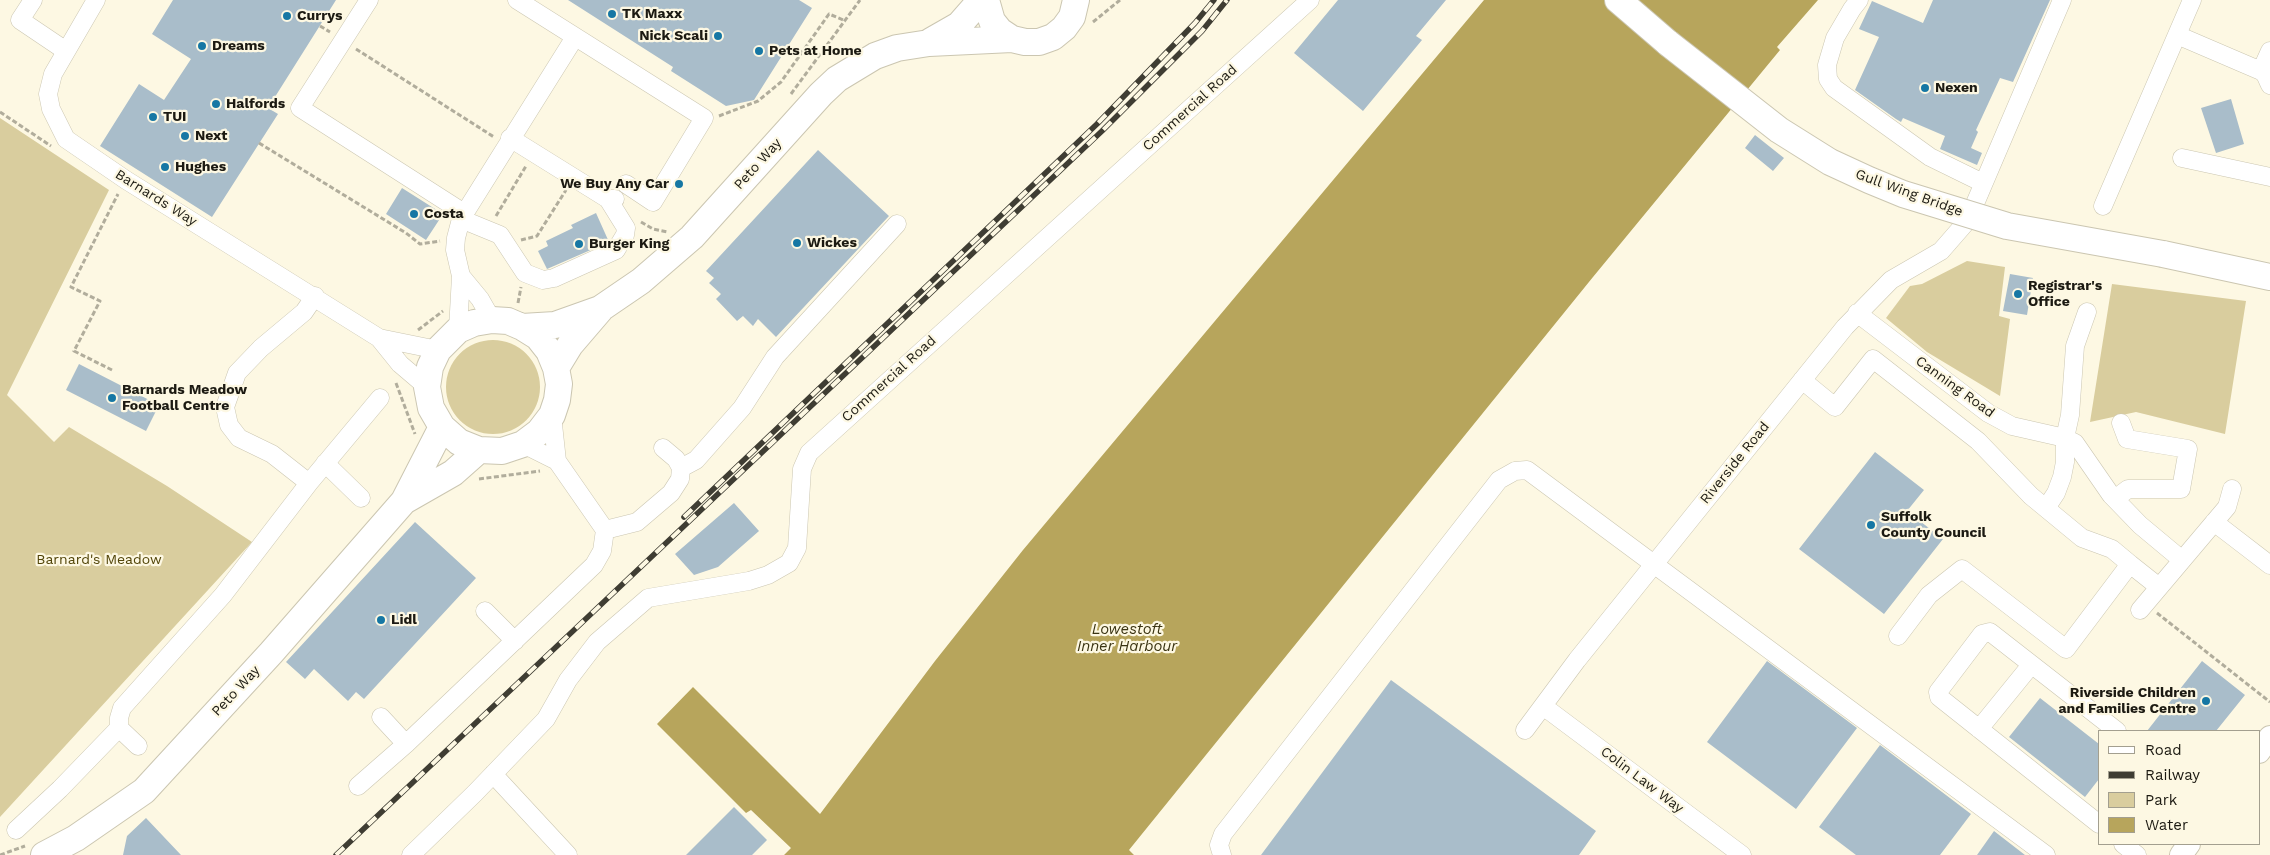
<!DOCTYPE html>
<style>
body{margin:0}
#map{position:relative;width:2270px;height:855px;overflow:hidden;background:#fdf8e3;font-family:"Work Sans",sans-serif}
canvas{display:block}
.legend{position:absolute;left:2098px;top:730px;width:162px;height:115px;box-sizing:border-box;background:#fdf8e3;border:1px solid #a39f8f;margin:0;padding:6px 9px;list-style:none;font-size:15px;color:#1c1a12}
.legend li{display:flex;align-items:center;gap:10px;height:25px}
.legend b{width:25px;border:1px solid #a39f8f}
</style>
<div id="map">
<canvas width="2270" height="855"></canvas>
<ul class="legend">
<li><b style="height:6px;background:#fff"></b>Road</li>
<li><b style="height:6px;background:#3f3d33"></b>Railway</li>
<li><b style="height:14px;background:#d9cd9e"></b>Park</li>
<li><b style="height:14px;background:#b7a55c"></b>Water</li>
</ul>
</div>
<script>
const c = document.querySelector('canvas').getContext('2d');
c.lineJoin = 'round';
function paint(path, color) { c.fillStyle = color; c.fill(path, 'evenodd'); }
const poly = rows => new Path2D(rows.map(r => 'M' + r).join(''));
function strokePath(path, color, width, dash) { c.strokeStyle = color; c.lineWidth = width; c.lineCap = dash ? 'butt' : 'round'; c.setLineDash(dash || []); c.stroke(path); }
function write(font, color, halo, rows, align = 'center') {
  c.font = font + ' "Work Sans",sans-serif'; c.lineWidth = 4.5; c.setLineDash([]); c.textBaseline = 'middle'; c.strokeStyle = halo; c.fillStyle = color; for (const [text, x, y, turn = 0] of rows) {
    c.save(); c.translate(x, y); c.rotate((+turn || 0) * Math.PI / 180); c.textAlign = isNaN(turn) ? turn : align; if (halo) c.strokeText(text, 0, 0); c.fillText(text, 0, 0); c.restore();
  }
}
const green = poly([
 [0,118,109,190,7,395,54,442,69,427,167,486,252,542,0,817],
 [1967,261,2005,267,1999,316,2010,319,2000,396,1927,352,1886,318,1910,286,1922,284],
 [2112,284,2246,301,2225,434,2136,412,2090,422],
 '446 387a47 47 0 1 1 94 0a47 47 0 1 1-94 0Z'
]);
const water = poly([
 [1484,0,1818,0,1777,47,1780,50,1593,277,1129,850,1134,855,784,855,791,848,751,810,746,813,657,724,693,687,820,814,935,661,1023,550]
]);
const building = poly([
 [173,0,336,0,268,108,278,114,212,217,100,146,139,84,164,100,191,59,152,34],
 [568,0,799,0,812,8,754,100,726,106,671,71,673,67],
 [1338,0,1446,0,1416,36,1422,40,1363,111,1294,53],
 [1933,0,2050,0,2013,82,2000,78,1976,130,1978,132,1971,148,1982,153,1977,165,1940,149,1945,136,1903,118,1901,122,1896,119,1855,90,1879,37,1859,29,1872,1,1923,23],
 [2231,99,2244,144,2216,153,2201,108],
 [1755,135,1784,158,1773,171,1745,148],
 [818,150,889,216,776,337,758,319,753,326,743,316,737,321,716,299,721,294,709,283,714,278,706,271],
 [402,188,443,214,426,240,386,214],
 [596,213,609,242,547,269,538,251,548,246,546,241,573,228,571,225],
 [2010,274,2033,278,2027,315,2003,311],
 [79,364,159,405,146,431,66,390],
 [1875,452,1924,490,1907,511,1943,539,1884,614,1799,549],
 [734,503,759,531,718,567,694,575,675,554],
 [415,522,476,578,364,699,356,692,348,701,314,669,305,679,286,662],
 [1767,661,1857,728,1796,809,1707,742],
 [2202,661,2245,695,2216,731,2147,731],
 [1391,680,1596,831,1579,855,1261,855],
 [2040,698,2099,744,2099,779,2085,797,2009,737],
 [1880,745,1971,814,1940,855,1856,855,1819,827],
 [734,807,767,840,752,855,686,855],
 [146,818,181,855,123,855,127,836],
 [1994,831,2025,855,1977,855]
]);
const path = poly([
 [1093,22,1120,0],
 [320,26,330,32],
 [356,49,494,137],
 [791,94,860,0],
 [0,112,51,146],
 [719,116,758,101,781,82,829,14,846,21],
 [259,143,406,233,420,244,440,241],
 [496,216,526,166],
 [641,222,653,229,668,232],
 [521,240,537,236,566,190],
 [518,303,521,287],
 [418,330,443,311],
 [112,370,74,351,100,301,71,287,118,194],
 [396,383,415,434],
 [479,479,540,471],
 [2157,613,2270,702],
 [0,855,25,846]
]);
const minor = poly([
 [33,0,20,20,66,51],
 [96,0,53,74,48,94,51,109,66,139,126,180,379,338,400,364,427,387],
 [369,0,300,108,464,213],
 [517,0,704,118,653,202,626,184],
 [1859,0,1852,9,1835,38,1827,65,1828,79,1834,88,1930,157,1983,183],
 [2177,35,2261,71,2265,74,2270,85],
 [2261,71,2270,51],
 [510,138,608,199,615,199],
 [2182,158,2270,177],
 [2103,206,2192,0],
 [461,219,500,235,525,273,543,280,554,278,616,250,625,235,626,228,608,199],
 [461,276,480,299,492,320],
 [2087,312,2075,346,2070,415,2065,438,2075,443,2111,495,2140,525,2182,560],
 [1857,313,1988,413,2012,426,2065,438,2065,462,2062,477,2056,493,2046,508],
 [458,330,461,276,455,250,456,238,461,219,575,37],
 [379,338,438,350],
 [1802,380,1835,407,1873,359,1978,441,2031,496,2082,538,2112,549,2130,564,2066,649,1962,569,1929,595,1898,636],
 [552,415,557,461],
 [325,463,361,498],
 [681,468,696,460,742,408,775,357,897,224],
 [309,483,380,398],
 [2115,499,2128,489,2181,489,2188,449,2127,439,2121,423],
 [2214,522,2270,565],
 [605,530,637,522,671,493,680,479,681,468,676,459,663,448],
 [2130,564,2159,587],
 [2140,610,2227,507,2232,489],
 [485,611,515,641],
 [1543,706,1742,855],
 [381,717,406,744],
 [1979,729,2031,665],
 [1525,730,1577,660,1845,327,1891,280,1941,251,1968,220,2062,0],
 [138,746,119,728,119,718,122,708,223,595,309,483,272,454,239,438,229,425,225,407,237,373,261,348,304,312,315,296],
 [493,774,568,855],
 [358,786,406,744,594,565,602,551,605,530,557,461,523,444],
 [2099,824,1939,697,1938,692,1982,634,1990,632,2117,731],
 [16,830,60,789,119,728],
 [2123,844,2137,855],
 [411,855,475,793,546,719,568,680,597,642,648,598,749,581,768,575,789,563,797,548,802,469,809,453,1310,0],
 [1222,855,1219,845,1223,834,1499,480,1515,471,1527,470,2046,855]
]);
const major = poly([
 [2259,752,2270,737],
 [2181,855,2189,844]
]);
const highway = poly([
 [986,0,992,21,1000,31,1012,39,1025,42,1039,42,1053,37,1064,28,1072,17,1076,0],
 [1618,0,1668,43],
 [931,41,959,25,981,0],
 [2163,254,2270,277],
 [522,327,538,337,549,351,556,368,559,384,557,400,552,415,539,432,523,444,502,451,479,450,459,442,442,427,431,408,427,387,430,367,438,350,458,330,474,323,492,320,508,321,522,327,555,325,600,309,641,281,692,237,821,94,837,79,875,56,897,48,929,43,1012,39],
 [556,368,570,345,600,310],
 [404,501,453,473,479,450],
 [44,855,76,838,144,791,271,653,404,501,442,427]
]);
const rail = poly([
 [684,517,1097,124,1195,23,1214,0],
 [336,855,1102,131,1202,31,1227,0]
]);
const highwayBridge = poly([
 [1668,43,1779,130,1830,162,1869,180,1903,194,2007,226,2163,254]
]);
const markers = [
 [612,14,5,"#1677a4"],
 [287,16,5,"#1677a4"],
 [718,36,5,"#1677a4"],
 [202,46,5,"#1677a4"],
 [759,51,5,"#1677a4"],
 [1925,88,5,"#1677a4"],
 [216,104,5,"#1677a4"],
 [153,117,5,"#1677a4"],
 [185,136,5,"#1677a4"],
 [165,167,5,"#1677a4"],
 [679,184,5,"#1677a4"],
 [414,214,5,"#1677a4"],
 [797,243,5,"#1677a4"],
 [579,244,5,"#1677a4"],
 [2018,294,5,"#1677a4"],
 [112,398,5,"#1677a4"],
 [1871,525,5,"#1677a4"],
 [381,620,5,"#1677a4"],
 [2206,701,5,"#1677a4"]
];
const poiNames = [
 ["TK Maxx",622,14],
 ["Currys",297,16],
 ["Nick Scali",708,36,"right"],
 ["Dreams",212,46],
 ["Pets at Home",769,51],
 ["Nexen",1935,88],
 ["Halfords",226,104],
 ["TUI",163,117],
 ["Next",195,136],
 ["Hughes",175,167],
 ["We Buy Any Car",669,184,"right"],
 ["Costa",424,214],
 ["Wickes",807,243],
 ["Burger King",589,244],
 ["Registrar's",2028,286],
 ["Office",2028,302],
 ["Barnards Meadow",122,390],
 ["Football Centre",122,406],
 ["Suffolk",1881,517],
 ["County Council",1881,533],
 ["Lidl",391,620],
 ["Riverside Children",2196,693,"right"],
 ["and Families Centre",2196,709,"right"]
];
const streetNames = [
 ["Commercial Road",1190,108,-42],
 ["Peto Way",758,164,-48],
 ["Gull Wing Bridge",1909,193,20],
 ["Barnards Way",156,198,32],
 ["Commercial Road",889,379,-42],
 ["Canning Road",1955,387,36],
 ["Riverside Road",1735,463,-51],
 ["Peto Way",236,691,-47],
 ["Colin Law Way",1642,780,37]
];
const parkNames = [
 ["Barnard's Meadow",99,560]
];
const waterNames = [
 ["Lowestoft",1127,630],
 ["Inner Harbour",1127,647]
];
paint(green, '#d9cd9e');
paint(water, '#b7a55c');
paint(building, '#a9bdca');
strokePath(minor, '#cbc6b1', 19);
strokePath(major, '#cbc6b1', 24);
strokePath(highway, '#cbc6b1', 28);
strokePath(path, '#b1ad9c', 3, [5, 2.5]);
strokePath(minor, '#fff', 18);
strokePath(major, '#fff', 22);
strokePath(highway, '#fff', 26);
strokePath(rail, '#3f3d33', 5.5);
strokePath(rail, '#fdf8e3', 4, [11]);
strokePath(highwayBridge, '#cbc6b1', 28, []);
strokePath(highwayBridge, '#fff', 26);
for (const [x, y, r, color] of markers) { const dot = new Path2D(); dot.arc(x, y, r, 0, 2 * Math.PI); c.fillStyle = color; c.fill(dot); strokePath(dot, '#fdf8e3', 2); }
write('bold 14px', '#1c1a12', '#fdf8e3', poiNames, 'left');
write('14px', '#1c1a12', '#fdf8e3', streetNames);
write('14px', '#524509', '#fdf8e3', parkNames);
write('italic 15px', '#3a3312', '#fdf8e3', waterNames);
</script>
